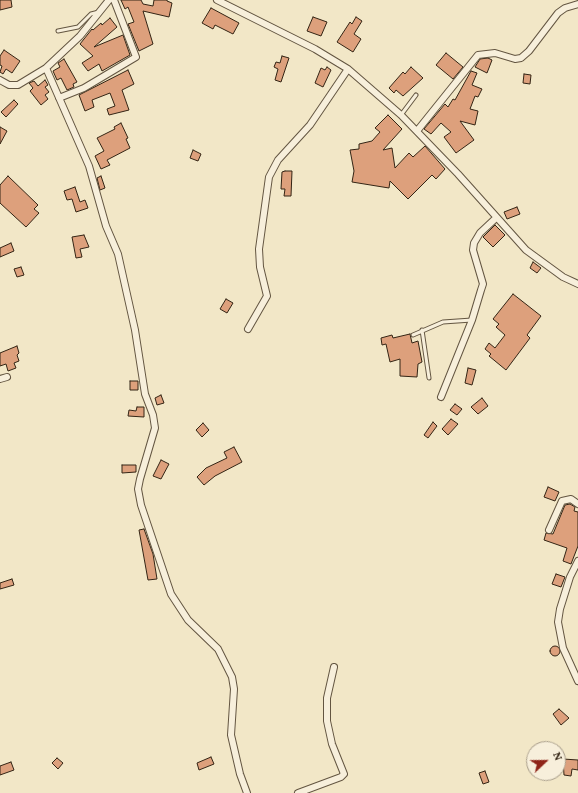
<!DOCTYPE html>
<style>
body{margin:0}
#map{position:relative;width:578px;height:793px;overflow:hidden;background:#f2e7c7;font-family:Vollkorn,serif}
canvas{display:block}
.north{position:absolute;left:526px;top:741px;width:40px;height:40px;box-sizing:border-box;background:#f7efdb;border:1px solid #a99e8b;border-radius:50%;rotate:68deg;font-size:11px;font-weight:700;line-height:16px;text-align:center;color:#332414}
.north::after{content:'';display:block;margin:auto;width:14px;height:18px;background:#8f2418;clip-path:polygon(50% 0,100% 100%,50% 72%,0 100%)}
</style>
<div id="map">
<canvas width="578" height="793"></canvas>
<div class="north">N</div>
</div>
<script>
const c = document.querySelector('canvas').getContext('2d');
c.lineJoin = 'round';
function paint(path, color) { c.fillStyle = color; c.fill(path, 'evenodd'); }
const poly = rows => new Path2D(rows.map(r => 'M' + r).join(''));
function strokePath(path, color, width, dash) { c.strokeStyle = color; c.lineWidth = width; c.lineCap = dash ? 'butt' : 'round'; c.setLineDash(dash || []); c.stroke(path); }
const building = poly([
 [0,0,11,0,12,7,0,10,0,0],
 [121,0,141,0,143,4,153,6,154,0,167,0,167,1,172,3,169,17,143,11,153,44,139,51,128,24,134,22,128,7,125,9,121,0],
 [211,8,239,23,233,34,215,25,213,29,202,23,211,8],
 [313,17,327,22,321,36,307,31,313,17],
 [356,17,362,21,354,34,361,39,353,52,337,42,350,22,352,24,356,17],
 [110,18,117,27,94,47,123,35,130,55,102,71,99,64,88,71,82,63,93,56,80,44,92,29,93,30,101,23,102,25,110,18],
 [4,50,20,61,12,73,6,69,3,74,0,72,2,66,0,65,0,56,4,50],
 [446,53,463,67,453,79,436,65,446,53],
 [282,56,289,58,281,82,275,80,278,69,274,67,276,62,280,63,282,56],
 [488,58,492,60,487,73,475,67,480,59,488,58],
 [64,59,77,82,73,84,74,87,67,90,61,78,57,80,53,71,60,67,58,63,64,59],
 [327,67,331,70,323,87,315,83,321,68,325,70,327,67],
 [411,67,423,78,403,96,396,90,394,93,389,88,403,72,405,74,411,67],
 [128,70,134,84,122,90,129,110,109,115,107,109,115,106,110,93,92,100,94,107,85,111,79,95,128,70],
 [471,71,477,73,472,85,482,89,478,97,475,96,470,109,478,111,475,125,460,121,474,140,456,153,444,137,451,132,441,123,431,134,424,129,445,104,448,107,453,99,455,100,471,71],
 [524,74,531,75,530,84,523,83,524,74],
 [45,80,48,85,45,87,49,92,45,95,48,99,41,105,30,91,33,88,29,83,34,81,38,86,45,80],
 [14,100,18,104,6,117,1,112,14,100],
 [388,115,402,129,383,150,392,148,395,168,409,153,413,157,425,146,445,169,436,179,432,175,408,199,390,181,389,188,352,182,354,171,350,150,359,149,359,144,372,141,380,132,375,128,388,115],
 [121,123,128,138,126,139,130,148,107,160,110,165,101,169,95,156,104,151,97,138,115,129,114,127,121,123],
 [0,127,7,131,0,144,0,127],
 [193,150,201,154,198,161,190,158,193,150],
 [285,171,292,171,291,196,284,196,285,189,281,189,282,172,285,171],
 [8,176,38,205,34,209,39,213,26,227,0,203,0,185,8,176],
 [101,176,105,188,100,190,97,178,101,176],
 [75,187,80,202,85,200,88,208,76,212,72,199,67,200,64,191,75,187],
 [517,207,520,214,507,219,504,212,517,207],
 [495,225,505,235,493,247,483,237,495,225],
 [84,235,89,247,80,249,82,257,76,258,72,237,84,235],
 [11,243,14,251,0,257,0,248,11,243],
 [533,262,541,268,537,273,530,268,533,262],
 [21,267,24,275,17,277,14,269,21,267],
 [513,294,541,316,527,335,530,338,506,370,489,356,491,354,485,349,489,343,495,348,505,335,496,327,499,324,493,319,513,294],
 [226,299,233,303,227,313,220,309,226,299],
 [410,334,412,343,418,341,422,362,418,364,417,377,400,376,400,359,390,362,386,344,382,345,381,338,392,335,393,338,410,334],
 [17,346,19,353,17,355,19,361,14,363,16,368,8,371,6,364,0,366,0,353,17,346],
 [468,368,476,370,472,385,465,383,468,368],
 [130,381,138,381,138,390,130,390,130,381],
 [161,395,164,403,157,405,155,398,161,395],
 [482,398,488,406,478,414,471,407,482,398],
 [455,404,462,409,457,415,450,410,455,404],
 [137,407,144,407,144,417,128,416,129,410,136,411,137,407],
 [451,419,458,424,448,435,442,429,451,419],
 [433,422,437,426,428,438,424,435,433,422],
 [203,423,209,430,202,437,196,430,203,423],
 [234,447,242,462,215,476,204,485,197,477,206,468,227,458,224,452,234,447],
 [161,460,169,464,161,479,153,476,161,460],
 [122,465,136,465,136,472,122,473,122,465],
 [548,487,559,492,555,501,544,497,548,487],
 [570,504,575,507,574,511,578,512,578,546,571,564,563,561,567,548,544,540,546,533,553,534,565,505,570,504],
 [144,529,153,554,157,579,148,580,139,530,144,529],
 [556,574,565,577,561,587,552,584,556,574],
 [12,579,14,585,0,589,0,583,12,579],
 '550 651a5 5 0 1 1 10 0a5 5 0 1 1-10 0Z',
 [559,709,569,718,561,725,553,714,559,709],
 [211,757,214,764,199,770,197,763,211,757],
 [57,758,63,763,58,769,52,763,57,758],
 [563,759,578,760,578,770,572,769,571,776,564,775,563,759],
 [11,762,14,770,0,775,0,766,11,762],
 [485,771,489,782,483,784,479,773,485,771]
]);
const lane = poly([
 [58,31,78,27,91,14,99,12],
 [401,115,416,95],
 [422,330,429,378],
 [413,335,443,322,472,320]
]);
const street = poly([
 [217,0,315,49,348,69,401,115,458,174,526,250,563,277,578,284],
 [46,68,89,166,106,226,118,254,135,330,145,394,153,415,155,428,140,479,138,489,141,505,171,594,188,620,218,649,232,677,234,689,231,735,240,774,247,793],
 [0,80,9,85,18,85,46,68,80,36,109,0],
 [59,98,84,88,136,57,114,0],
 [417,131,478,55,495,53,515,59,521,58,529,51,558,13,565,8,578,4],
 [248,329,267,296,260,267,259,249,269,177,278,160,310,125,348,69],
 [0,379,7,377],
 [441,397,472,320,481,290,483,284,473,250,474,243,480,233,496,218],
 [549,530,562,501,571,499,578,504],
 [578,561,570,577,560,609,558,622,563,648,578,681],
 [298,793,341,777,344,774,332,744,327,721,327,698,334,667]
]);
paint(building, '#dda07c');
strokePath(building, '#332414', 1);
strokePath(lane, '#635541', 5);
strokePath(street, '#635541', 8);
strokePath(lane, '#f7efdb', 3);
strokePath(street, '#f7efdb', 6);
</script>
